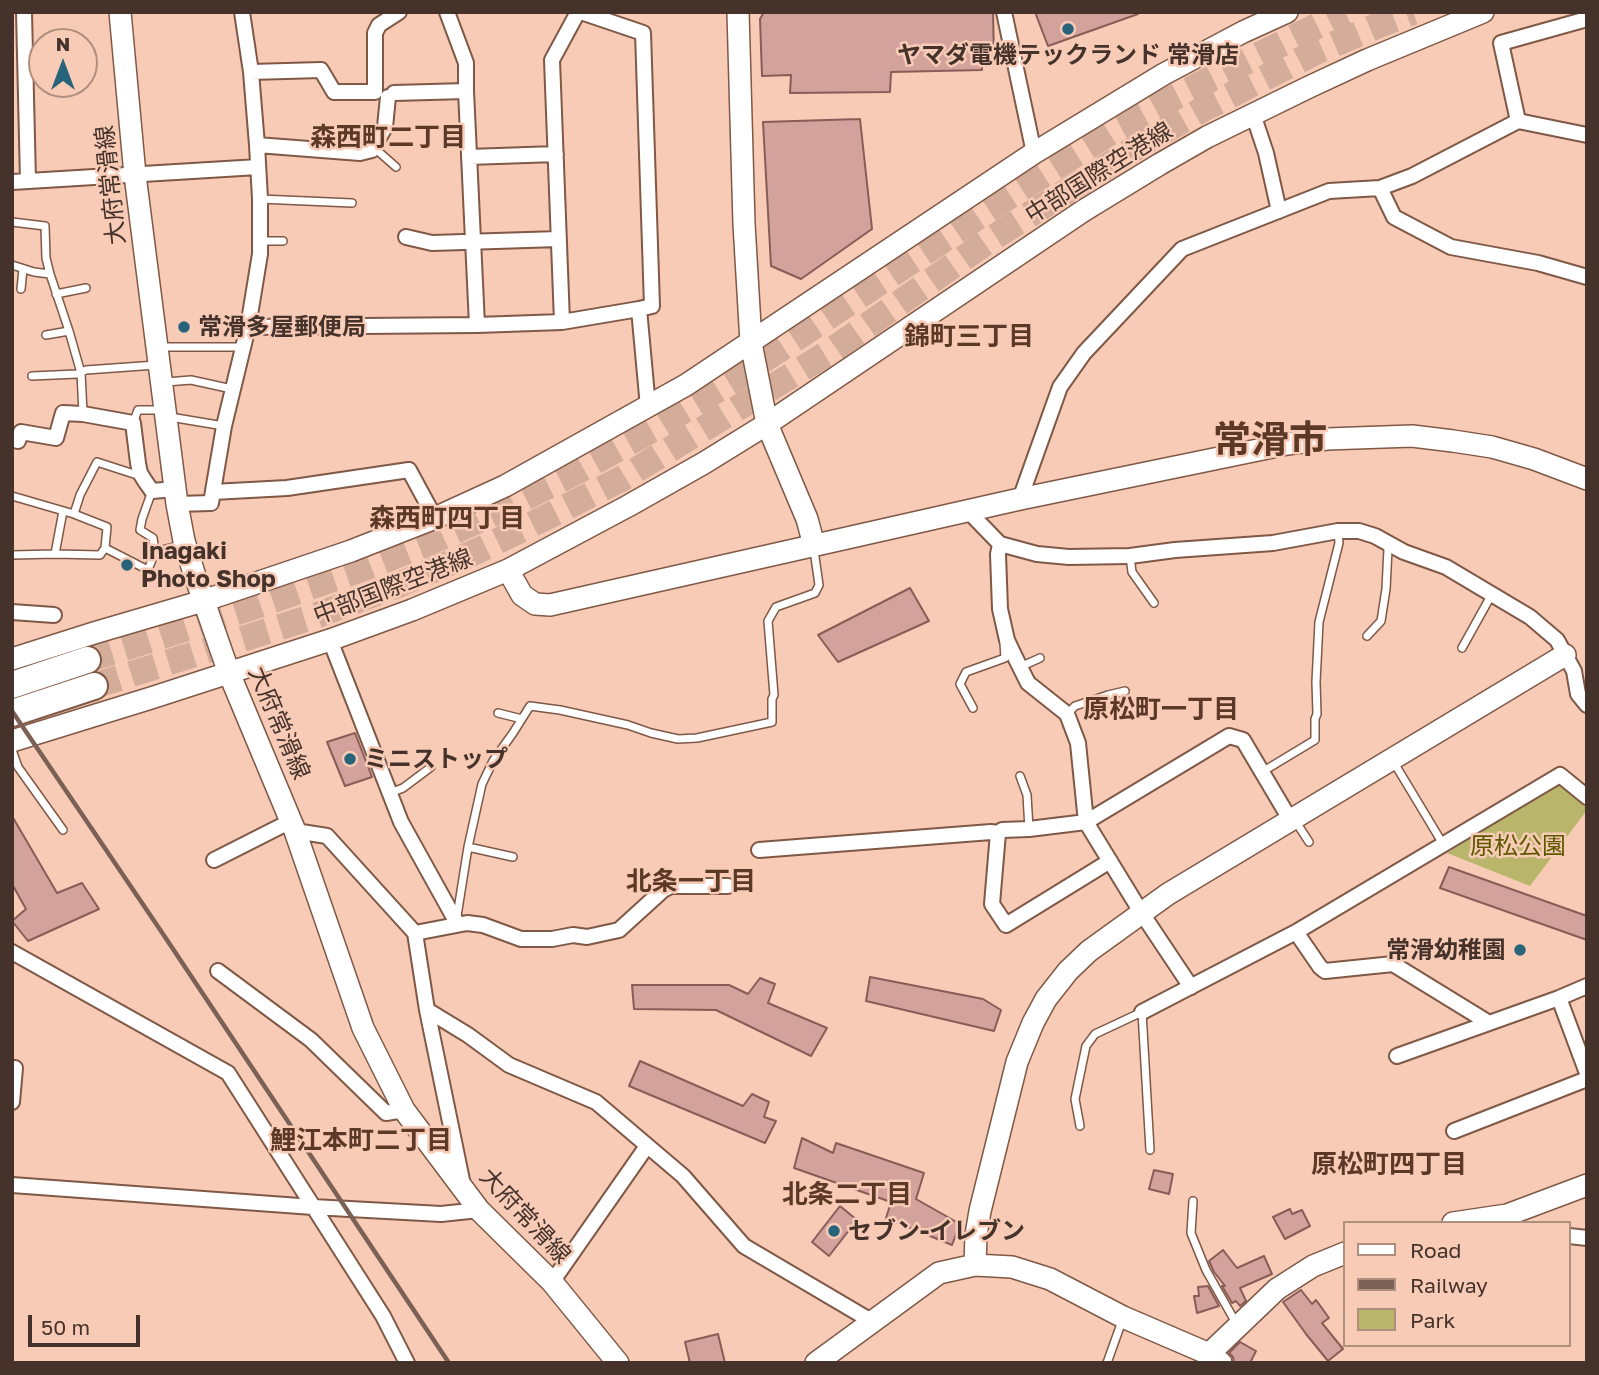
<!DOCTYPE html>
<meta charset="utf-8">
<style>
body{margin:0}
#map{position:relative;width:1599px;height:1375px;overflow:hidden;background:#f8cbb6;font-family:"Golos Text",sans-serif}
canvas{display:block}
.frame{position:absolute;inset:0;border:14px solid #45332b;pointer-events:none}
.legend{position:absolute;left:1343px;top:1221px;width:228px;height:126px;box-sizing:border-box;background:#f8cbb6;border:2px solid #b08e7e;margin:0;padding:9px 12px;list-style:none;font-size:21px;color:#45332b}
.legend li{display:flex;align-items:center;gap:14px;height:35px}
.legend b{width:35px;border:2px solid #b08e7e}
.north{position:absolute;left:28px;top:28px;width:70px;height:70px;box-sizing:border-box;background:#f8cbb6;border:2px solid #b08e7e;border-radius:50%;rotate:0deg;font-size:19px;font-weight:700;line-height:28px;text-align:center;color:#45332b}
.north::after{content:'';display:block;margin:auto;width:24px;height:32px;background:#27647b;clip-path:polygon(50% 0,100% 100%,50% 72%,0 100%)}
.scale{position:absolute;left:28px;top:1315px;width:112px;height:32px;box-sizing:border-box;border:4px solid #45332b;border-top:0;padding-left:9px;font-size:21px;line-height:24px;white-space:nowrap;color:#45332b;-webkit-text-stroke:5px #f8cbb6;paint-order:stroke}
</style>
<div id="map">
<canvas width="1599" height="1375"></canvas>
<div class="frame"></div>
<ul class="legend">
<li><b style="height:9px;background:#fff"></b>Road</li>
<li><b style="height:9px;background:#7b6055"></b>Railway</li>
<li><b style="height:19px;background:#b9b66b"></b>Park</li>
</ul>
<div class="north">N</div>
<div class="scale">50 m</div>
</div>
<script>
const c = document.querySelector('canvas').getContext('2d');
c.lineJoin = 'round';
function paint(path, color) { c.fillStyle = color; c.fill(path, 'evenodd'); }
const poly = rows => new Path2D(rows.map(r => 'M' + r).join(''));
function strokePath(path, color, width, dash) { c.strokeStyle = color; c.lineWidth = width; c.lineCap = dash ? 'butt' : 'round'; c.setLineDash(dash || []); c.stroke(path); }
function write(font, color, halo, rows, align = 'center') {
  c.font = font + ' "Golos Text","Noto Sans JP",sans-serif'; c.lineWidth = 5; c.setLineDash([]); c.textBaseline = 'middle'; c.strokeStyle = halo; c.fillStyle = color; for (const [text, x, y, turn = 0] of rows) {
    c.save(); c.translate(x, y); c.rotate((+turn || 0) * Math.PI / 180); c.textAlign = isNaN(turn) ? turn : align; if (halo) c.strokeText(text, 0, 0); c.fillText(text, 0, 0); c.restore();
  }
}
const green = poly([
 [1560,782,1587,805,1587,810,1530,886,1447,853]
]);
const building = poly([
 [764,12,993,12,994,56,982,58,982,70,891,72,890,92,790,93,791,75,762,76,760,19,764,12],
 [1035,12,1138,12,1138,14,1048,46,1035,12],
 [860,119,872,229,801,279,771,266,763,122,860,119],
 [910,588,929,621,838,662,818,635,910,588],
 [355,733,372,777,345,786,327,742,355,733],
 [12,816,57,893,82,883,99,909,28,941,12,921,26,909,12,884,12,816],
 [1449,867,1587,916,1587,940,1440,888,1449,867],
 [870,977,983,999,1001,1010,994,1031,866,1001,870,977],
 [760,978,775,984,768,1003,827,1028,811,1056,716,1010,634,1009,632,985,729,985,748,994,760,978],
 [640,1061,743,1106,752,1094,769,1102,764,1117,776,1121,765,1143,629,1086,640,1061],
 [802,1138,833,1153,836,1143,924,1173,916,1199,960,1224,952,1245,886,1218,891,1202,794,1168,802,1138],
 [1154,1170,1173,1174,1169,1194,1149,1189,1154,1170],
 [840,1206,857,1220,829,1256,812,1242,840,1206],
 [1290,1209,1292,1214,1302,1210,1310,1226,1285,1239,1273,1217,1290,1209],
 [1223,1250,1237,1268,1264,1256,1272,1274,1240,1288,1246,1301,1240,1306,1236,1301,1232,1303,1222,1286,1225,1286,1214,1272,1209,1261,1223,1250],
 [1208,1286,1219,1306,1197,1313,1194,1296,1199,1296,1198,1287,1208,1286],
 [1301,1290,1312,1304,1316,1300,1329,1318,1322,1323,1343,1349,1328,1361,1306,1334,1283,1302,1301,1290],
 [718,1334,725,1363,690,1363,685,1342,718,1334],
 [1240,1342,1256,1351,1250,1363,1234,1363,1233,1357,1229,1353,1240,1342]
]);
const highwayTunnel = poly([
 [87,660,253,607,362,569,431,542,503,509,580,470,657,427,735,379,994,206,1117,128,1177,96,1345,12],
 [94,686,315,616,398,585,473,553,543,519,623,478,828,353,991,239,1148,140,1205,108,1318,51,1384,23,1413,12]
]);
const lane = poly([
 [372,150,379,152,396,167],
 [260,199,352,203],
 [12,222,45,226,46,258,50,274],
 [259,241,283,241],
 [12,265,34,272,50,274,69,331,81,373,83,413],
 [21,289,23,269],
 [56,294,86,288],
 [46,335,69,331],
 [161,347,242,347],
 [32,376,77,374,86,370,156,365],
 [166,382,191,380,232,389],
 [170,417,224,426],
 [133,423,138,410,162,410],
 [139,473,134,474,97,462,80,495,74,514,107,527,105,548,148,570,155,552,181,545],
 [152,491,142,519,140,530,153,538,155,552],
 [12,496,74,514],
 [55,554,63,511],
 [12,555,55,554,100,555,105,548],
 [1130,556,1132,572,1154,603],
 [1367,636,1381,621,1386,589,1388,549,1390,545],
 [1462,648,1492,594],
 [1020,667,1040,658],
 [973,708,960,684,966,672,1005,658,1004,643],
 [498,713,522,719],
 [1067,714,1075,706,1108,695,1125,691],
 [12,750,18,767,63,830],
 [1393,761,1443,844],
 [1262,772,1315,740,1315,719,1317,714,1316,682,1319,622,1339,543,1338,531],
 [1020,776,1027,795,1029,829],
 [390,793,403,788,431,767],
 [1296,822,1309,842],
 [468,847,513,857],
 [457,916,468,847,482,784,493,761,513,733,530,706,560,710,628,725,651,733,678,739,697,738,772,722,772,699,774,695,768,621,776,607,815,593,819,585,814,550],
 [1080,1126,1075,1099,1086,1046,1095,1034,1142,1012,1150,1150],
 [1193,1201,1191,1233,1206,1270,1236,1323],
 [1107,1363,1122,1321]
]);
const street = poly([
 [24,12,28,181],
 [447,12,466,63,466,91,477,325],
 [581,12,643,33,652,306,639,309],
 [1004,12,1034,153],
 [251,72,321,70,334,92,375,92,375,33,379,25,399,12],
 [394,93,466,91],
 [1253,114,1266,153,1279,211],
 [1518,121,1501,43,1587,19],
 [257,145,360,153,372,150,385,127,388,97],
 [469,157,556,154],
 [12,182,258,167],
 [1380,188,1394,217,1451,247,1538,263,1587,277],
 [406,237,432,243,559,239],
 [562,322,552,60,578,12],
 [248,327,477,325,562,322,639,309,648,407],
 [12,439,18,441,21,432,56,438,63,413,83,414,133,423,138,463,140,473,145,481,152,491,175,489],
 [213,492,287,488,409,470,435,518],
 [1020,499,1060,387,1084,353,1182,249,1329,191,1380,188,1412,176,1518,121,1587,135],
 [177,504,211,503,224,426,248,327,260,254,260,199,257,145,251,72,242,12],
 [968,511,1000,544,1037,554,1069,557,1130,556,1175,550,1273,543,1338,531,1359,531,1375,536,1404,552,1446,567,1530,617,1557,640,1574,671,1578,694,1587,705],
 [1000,544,998,554,1000,609,1007,640,1015,657,1028,683,1067,714,1078,743,1086,822,1141,912,1191,987],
 [12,612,54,615],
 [330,640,401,822,457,923],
 [295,831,327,836,415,933,427,1010,463,1185],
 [759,850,991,832,998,833],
 [214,860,291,821],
 [1110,861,1006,925,992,904,998,833,1002,830,1029,829,1086,822,1229,736,1243,740,1291,821],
 [1296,932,1320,967,1325,971,1393,964,1489,1023],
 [415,933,467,923,483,925,521,939,552,939,573,935,587,937,619,930,663,890,671,886,728,886],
 [12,952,228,1073,383,1316,407,1363],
 [218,971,311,1040,386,1113,404,1110],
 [1559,998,1587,1073],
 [427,1010,468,1035,509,1065,596,1102,683,1176,744,1246,873,1322],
 [1142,1012,1296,932,1560,775,1587,797],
 [1397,1056,1559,998,1587,986],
 [12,1102,15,1068],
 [1454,1131,1587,1079],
 [12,1185,313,1207,441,1214,479,1210],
 [1569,1236,1587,1238],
 [552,1282,647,1146]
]);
const secondary = poly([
 [120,12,135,175,177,504,184,541,194,573,229,673,295,831,363,1028,404,1110,479,1210,552,1282,618,1363],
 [738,12,744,224,751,343,767,424,807,519,814,545],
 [508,570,522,595,535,604,550,605,1020,499,1287,444,1327,439,1412,436,1453,441,1492,447,1534,459,1587,479],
 [12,659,94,633,203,601,351,551,435,518,505,486,686,385,1034,153,1164,74,1243,32,1287,12],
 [12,741,151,698,330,640,412,610,508,570,628,506,704,463,767,424,1083,211,1160,164,1207,137,1309,87,1367,60,1483,12],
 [1453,1223,1507,1215,1587,1185],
 [975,1265,976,1235,980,1211,1017,1062,1033,1023,1046,999,1068,971,1089,951,1168,894,1565,655],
 [1209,1354,1277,1289,1313,1266,1345,1253],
 [816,1363,939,1273,975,1265,1012,1267,1050,1279,1123,1317,1209,1354,1221,1363]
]);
const highway = poly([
 [12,685,87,660],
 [12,713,94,686]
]);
const rail = poly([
 [12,711,163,934,449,1363]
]);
const markers = [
 [1068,29,7,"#27647b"],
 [184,327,7,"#27647b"],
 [127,565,7,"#27647b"],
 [350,759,7,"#27647b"],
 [1520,950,7,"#27647b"],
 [834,1231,7,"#27647b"]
];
const poiNames = [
 ["ヤマダ電機テックランド 常滑店",1068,55,"center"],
 ["常滑多屋郵便局",198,327],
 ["Inagaki",141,551],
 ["Photo Shop",141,579],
 ["ミニストップ",364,759],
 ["常滑幼稚園",1506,950,"right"],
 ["セブン-イレブン",848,1231]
];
const streetNames = [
 ["中部国際空港線",1099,173,-32],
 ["大府常滑線",111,185,-96],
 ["中部国際空港線",393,587,-21],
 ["大府常滑線",279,723,67],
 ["大府常滑線",525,1216,47]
];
const parkNames = [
 ["原松公園",1518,846]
];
const neighbourhoodNames = [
 ["森西町二丁目",388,138],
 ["錦町三丁目",969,337],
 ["森西町四丁目",447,519],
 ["原松町一丁目",1161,710],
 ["北条一丁目",691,882],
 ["鯉江本町二丁目",361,1141],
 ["原松町四丁目",1389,1165],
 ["北条二丁目",847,1195]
];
const townNames = [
 ["常滑市",1270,441]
];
paint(green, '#b9b66b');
paint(building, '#d3a29c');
strokePath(building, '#885c57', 2);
strokePath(highwayTunnel, '#d4ad9a', 26, [26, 13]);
strokePath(lane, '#7f5846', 10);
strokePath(street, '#7f5846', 18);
strokePath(secondary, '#7f5846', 24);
strokePath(highway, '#7f5846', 30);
strokePath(lane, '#fff', 7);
strokePath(street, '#fff', 14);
strokePath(secondary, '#fff', 21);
strokePath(highway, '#fff', 26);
strokePath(rail, '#7b6055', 4.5);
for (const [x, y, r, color] of markers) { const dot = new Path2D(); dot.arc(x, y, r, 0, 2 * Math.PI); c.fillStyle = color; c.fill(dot); strokePath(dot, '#f8cbb6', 2.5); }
write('bold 24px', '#45332b', '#f8cbb6', poiNames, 'left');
write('24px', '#45332b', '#f8cbb6', streetNames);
write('24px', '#5d5900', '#f8cbb6', parkNames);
write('bold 26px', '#5c3827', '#f8cbb6', neighbourhoodNames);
write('bold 38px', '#5c3827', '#f8cbb6', townNames);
</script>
